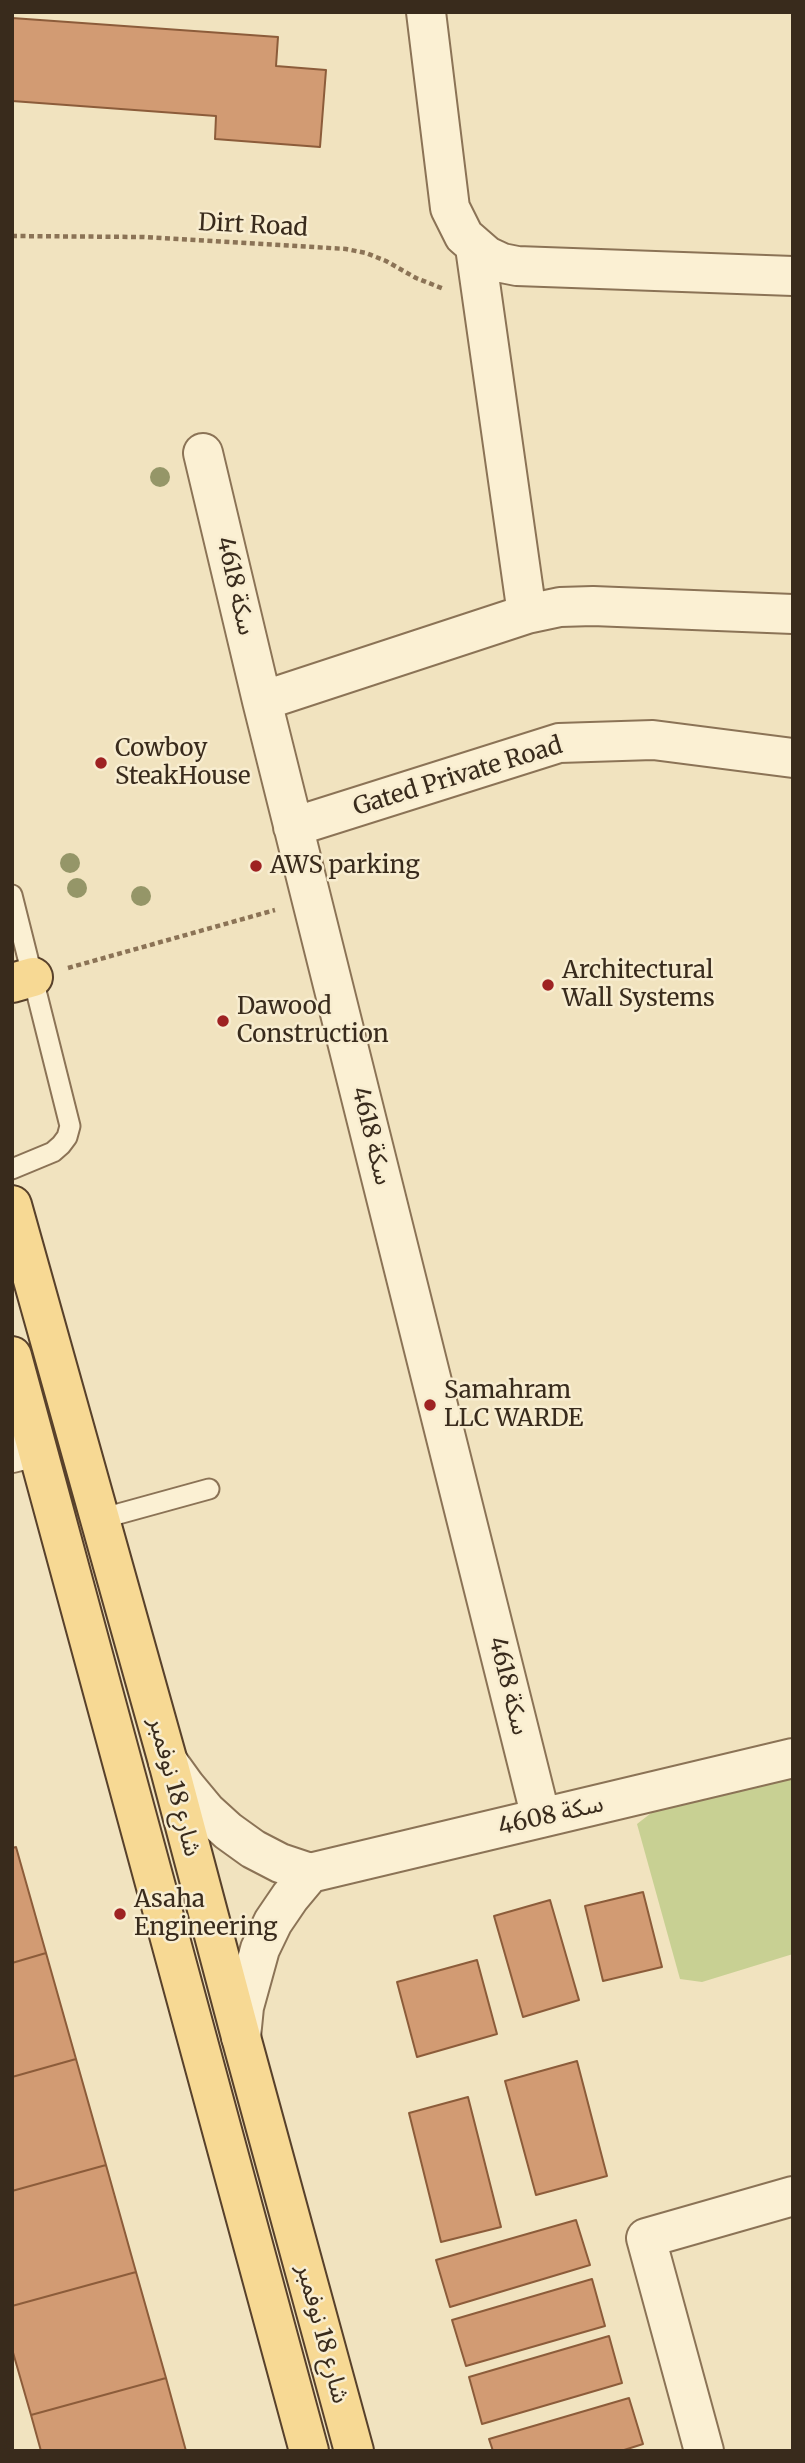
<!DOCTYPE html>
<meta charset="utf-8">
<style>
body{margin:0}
#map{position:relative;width:805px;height:2463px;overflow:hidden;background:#f1e3bf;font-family:Merriweather,serif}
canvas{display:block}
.frame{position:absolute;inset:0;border:14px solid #392b1c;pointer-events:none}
</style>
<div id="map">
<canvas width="805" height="2463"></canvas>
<div class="frame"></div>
</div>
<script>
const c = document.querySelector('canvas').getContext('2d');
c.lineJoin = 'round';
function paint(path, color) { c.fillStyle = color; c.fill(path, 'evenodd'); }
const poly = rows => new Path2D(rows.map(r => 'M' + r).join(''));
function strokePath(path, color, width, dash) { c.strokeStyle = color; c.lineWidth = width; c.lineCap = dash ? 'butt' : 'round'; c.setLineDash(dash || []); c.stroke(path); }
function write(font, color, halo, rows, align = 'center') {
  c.font = font + ' Merriweather,"Noto Sans Arabic",serif'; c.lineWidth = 5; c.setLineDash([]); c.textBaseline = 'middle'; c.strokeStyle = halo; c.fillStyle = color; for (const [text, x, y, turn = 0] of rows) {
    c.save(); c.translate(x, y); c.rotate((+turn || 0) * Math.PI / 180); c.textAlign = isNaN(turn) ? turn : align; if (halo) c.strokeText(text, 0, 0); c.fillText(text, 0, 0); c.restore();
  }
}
const green = poly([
 [793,1777,793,1954,702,1982,680,1979,637,1824,655,1810]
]);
const building = poly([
 [12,18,278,37,276,66,326,70,320,147,215,139,216,116,12,101,12,18],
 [16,1847,46,1953,12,1963,12,1848,16,1847],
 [643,1892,662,1967,603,1981,585,1906,643,1892],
 [550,1900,579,2000,523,2017,494,1916,550,1900],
 [46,1953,76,2059,12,2077,12,1963,46,1953],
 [477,1960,497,2034,417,2057,397,1982,477,1960],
 [76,2059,106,2165,12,2191,12,2077,76,2059],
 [577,2061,607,2176,536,2195,505,2081,577,2061],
 [468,2097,501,2227,441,2242,409,2113,468,2097],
 [106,2165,136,2272,12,2306,12,2191,106,2165],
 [576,2220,590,2265,450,2307,436,2260,576,2220],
 [136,2272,166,2378,31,2415,12,2349,12,2306,136,2272],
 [592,2279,605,2326,466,2366,452,2320,592,2279],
 [609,2336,622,2383,482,2424,469,2377,609,2336],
 [166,2378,186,2451,41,2451,31,2415,166,2378],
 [629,2398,643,2444,621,2451,493,2451,489,2439,629,2398]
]);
const path = poly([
 [12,236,143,237,346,249,366,253,386,261,416,278,444,289],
 [68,968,275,910]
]);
const service = poly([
 [12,895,70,1126,67,1137,61,1145,53,1152,12,1169],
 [100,1519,209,1489]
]);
const minor = poly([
 [426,12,450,208,464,236,487,256,502,263,517,266,793,276],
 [475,247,527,614],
 [203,453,262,701,541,1818],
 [262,701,527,614,560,607,593,606,793,614],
 [293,827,559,743,653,740,793,758],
 [12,1453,36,1447],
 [168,1762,186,1787,206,1811,228,1831,253,1849,280,1863,310,1873,793,1758],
 [241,2037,244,2007,260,1949,273,1922,290,1897,310,1873],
 [704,2451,646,2238,793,2196]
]);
const primary = poly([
 [12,983,33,977],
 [12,1205,168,1762,241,2037,354,2451],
 [12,1356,309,2451]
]);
const trees = [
 [160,477],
 [70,863],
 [77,888],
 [141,896]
];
const markers = [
 [101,763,7,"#9e2222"],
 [256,866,7,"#9e2222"],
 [548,985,7,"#9e2222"],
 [223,1021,7,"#9e2222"],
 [430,1405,7,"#9e2222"],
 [120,1914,7,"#9e2222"]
];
const streetNames = [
 ["Dirt Road",253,226,3],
 ["سكة 4618",235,586,77],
 ["Gated Private Road",458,777,-17],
 ["سكة 4618",371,1136,76],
 ["سكة 4618",508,1686,76],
 ["شارع 18 نوفمبر",174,1787,75],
 ["سكة 4608",551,1816,-13],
 ["شارع 18 نوفمبر",322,2334,75]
];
const poiNames = [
 ["Cowboy",115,749],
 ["SteakHouse",115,777],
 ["AWS parking",270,866],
 ["Architectural",562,971],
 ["Wall Systems",562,999],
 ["Dawood",237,1007],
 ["Construction",237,1035],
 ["Samahram",444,1391],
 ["LLC WARDE",444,1419],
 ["Asaha",134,1900],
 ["Engineering",134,1928]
];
paint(green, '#c8d093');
paint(building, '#d29b73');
strokePath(building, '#8c5c3a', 2);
strokePath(service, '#8b7356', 23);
strokePath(minor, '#8b7356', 42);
strokePath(primary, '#58412b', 42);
strokePath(path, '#8b7356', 4.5, [5, 3.5]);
strokePath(service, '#fbf0d3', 19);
strokePath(minor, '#fbf0d3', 38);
strokePath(primary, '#f7d994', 38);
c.fillStyle = '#959668';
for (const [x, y] of trees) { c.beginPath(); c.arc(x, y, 10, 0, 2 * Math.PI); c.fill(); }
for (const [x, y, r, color] of markers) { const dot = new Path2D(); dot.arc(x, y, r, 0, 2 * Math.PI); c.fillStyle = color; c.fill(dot); strokePath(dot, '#f8edd0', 2.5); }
write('24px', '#392b1c', '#f8edd0', streetNames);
write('24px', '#392b1c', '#f8edd0', poiNames, 'left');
</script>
